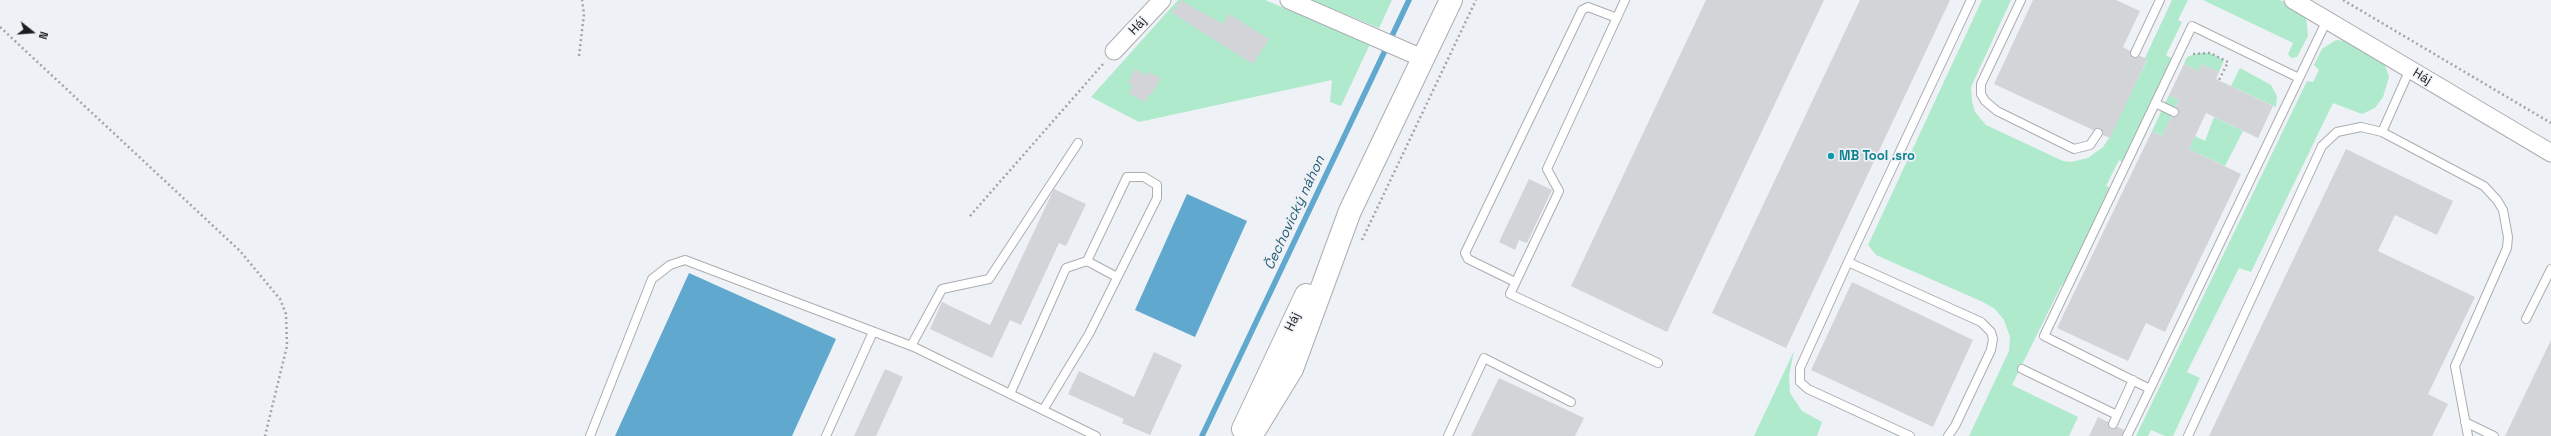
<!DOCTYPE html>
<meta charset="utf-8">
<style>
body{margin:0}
#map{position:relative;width:2551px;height:436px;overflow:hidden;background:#eef1f5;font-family:"Space Grotesk",sans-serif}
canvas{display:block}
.north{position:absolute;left:12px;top:12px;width:40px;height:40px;-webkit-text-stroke:3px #eef1f5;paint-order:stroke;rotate:107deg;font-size:11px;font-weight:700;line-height:16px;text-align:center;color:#1c1d1e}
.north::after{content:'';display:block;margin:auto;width:14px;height:18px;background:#1c1d1e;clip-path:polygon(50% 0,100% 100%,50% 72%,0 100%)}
</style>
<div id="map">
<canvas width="2551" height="436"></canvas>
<div class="north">N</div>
</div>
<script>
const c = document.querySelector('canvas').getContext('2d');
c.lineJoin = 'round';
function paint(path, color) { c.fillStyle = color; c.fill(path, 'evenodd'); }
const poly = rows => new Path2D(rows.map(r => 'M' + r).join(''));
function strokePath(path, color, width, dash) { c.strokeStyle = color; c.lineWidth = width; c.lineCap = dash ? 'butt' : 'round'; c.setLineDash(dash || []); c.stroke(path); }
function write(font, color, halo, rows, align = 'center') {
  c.font = font + ' "Space Grotesk",sans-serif'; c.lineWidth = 3.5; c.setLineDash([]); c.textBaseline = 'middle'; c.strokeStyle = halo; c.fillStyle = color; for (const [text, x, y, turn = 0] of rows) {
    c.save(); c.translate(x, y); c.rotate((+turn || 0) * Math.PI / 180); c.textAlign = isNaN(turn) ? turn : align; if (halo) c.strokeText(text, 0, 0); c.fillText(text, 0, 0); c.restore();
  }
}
const green = poly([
 [1178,0,1265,0,1370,44,1341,106,1330,102,1332,80,1139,122,1091,97],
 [1311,0,1392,0,1379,28],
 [1982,0,2011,0,1971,87,1972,101,1975,112,1986,125,2063,161,2071,162,2088,158,2103,147,2109,138,2147,60,2145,58,2172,0,2188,0,2178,20,2182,22,2166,55,2172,59,2123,162,2119,160,2106,186,2111,188,2071,273,2060,288,2012,385,2078,417,2069,436,1969,436,2009,351,2010,337,2004,320,1995,309,1983,302,1876,255,1868,245],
 [2203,0,2280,0,2306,17,2308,36,2297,57,2291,58,2288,54,2293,43],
 [2336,40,2347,41,2381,60,2385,65,2389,77,2383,97,2375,108,2362,114,2333,103,2251,272,2239,268,2187,372,2200,378,2173,436,2165,436,2151,430,2148,436,2136,436,2307,81,2313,82,2319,70,2314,65,2322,49],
 [2198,53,2210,53,2224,60,2219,72,2202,64,2199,71,2184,64,2187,57],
 [2240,68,2271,85,2277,96,2276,107,2231,86],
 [2169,95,2179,100,2162,136,2152,131],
 [2214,117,2243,131,2225,166,2189,149,2195,136,2205,141],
 [1794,351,1789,375,1790,393,1802,411,1822,422,1817,436,1754,436]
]);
const water = poly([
 [1187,194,1247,221,1195,337,1135,310],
 [689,273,836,339,792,436,615,436]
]);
const stream = poly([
 [1202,436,1409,0]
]);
const building = poly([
 [1180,0,1223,24,1229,14,1269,39,1253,64,1172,13],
 [1706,0,1824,0,1667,332,1571,286],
 [1860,0,1950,0,1786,348,1712,313],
 [2033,0,2116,0,2140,11,2123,47,2130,51,2132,58,2140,56,2147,59,2110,138,2103,135,2101,128,2093,130,1994,84],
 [2184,64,2199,71,2202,64,2219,72,2216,79,2273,106,2258,138,2206,113,2189,149,2241,174,2165,332,2146,323,2128,361,2057,328,2152,131,2162,136,2171,117,2179,115,2176,107,2179,100,2169,95],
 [1135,69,1147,76,1149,72,1161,78,1151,95,1149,94,1145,102,1129,94,1133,86,1128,83],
 [2346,149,2453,201,2437,235,2395,215,2378,251,2475,297,2428,394,2448,404,2432,436,2209,436],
 [1529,179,1552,190,1527,243,1519,240,1515,250,1499,242],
 [1054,189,1086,204,1066,246,1059,243,1021,325,1010,320,992,358,930,329,942,302,990,325],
 [1852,282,1973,340,1933,427,1811,370],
 [2551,340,2551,436,2505,436],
 [1154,352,1182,365,1150,435,1122,423,1124,419,1068,394,1079,371,1134,397],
 [885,369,903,377,876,436,854,436],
 [1499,378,1584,418,1575,436,1471,436],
 [2098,417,2108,422,2110,429,2118,427,2124,430,2122,436,2089,436]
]);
const path = poly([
 [2343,0,2551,123],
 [0,27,240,251,280,299,286,314,287,346,265,436],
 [2193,54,2210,53,2228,62,2219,80],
 [579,56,584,14,582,0],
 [970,216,1103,64],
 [1362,240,1476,0]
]);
const service = poly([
 [1625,0,1547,169,1559,191,1510,294,1658,363],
 [2021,0,1981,84,1981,94,1985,101,1997,111,2074,149,2090,145,2098,133],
 [2135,53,2160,0],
 [2299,78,2192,26,2044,336,2150,389,2327,20],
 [2155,103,2174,112],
 [2382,132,2410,69],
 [1087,261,1117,277],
 [1848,262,1971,0],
 [1515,282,1468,259,1465,253,1582,10,1588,7,1617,18],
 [2526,319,2551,269],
 [911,346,942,289,989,279,1078,143],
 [2022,369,2117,415,2133,380],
 [1010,394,1066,268,1087,261,1127,177,1144,177,1157,185,1157,198,1089,334,1043,410],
 [2465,422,2494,436],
 [2113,424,2117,415],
 [590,436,652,279,670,265,685,260,914,347,1096,436],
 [826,436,873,332],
 [1448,436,1484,358,1571,402],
 [1910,436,1808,389,1800,382,1800,368,1848,262,1981,322,1991,332,1993,339,1991,350,1955,426,1948,436],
 [2127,436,2150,389],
 [2188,436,2322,146,2337,132,2361,127,2382,132,2484,186,2497,200,2503,210,2508,237,2507,248,2455,366,2468,436]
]);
const minor = poly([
 [1289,0,1422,58],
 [2293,0,2551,153],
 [1114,51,1162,0]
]);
const secondary = poly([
 [1243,429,1306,295],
 [1251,436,1292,369,1350,211,1451,0]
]);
const markers = [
 [1831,156,4,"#0f9aa8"]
];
const streetNames = [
 ["Háj",1138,26,-47],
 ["Háj",2422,77,31],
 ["Háj",1293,322,-64]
];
const cultureNames = [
 ["MB Tool .sro",1839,156]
];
const waterNames = [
 ["Čechovický náhon",1295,213,-65]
];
paint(green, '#afeacc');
paint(water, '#61a8cf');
strokePath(stream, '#61a8cf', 5.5);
paint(building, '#d2d4d8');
strokePath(service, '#abadb1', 10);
strokePath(minor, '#abadb1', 19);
strokePath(secondary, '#abadb1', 24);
strokePath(path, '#a2a4a7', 2.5, [2, 3]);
strokePath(service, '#fff', 8);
strokePath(minor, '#fff', 17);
strokePath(secondary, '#fff', 22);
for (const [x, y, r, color] of markers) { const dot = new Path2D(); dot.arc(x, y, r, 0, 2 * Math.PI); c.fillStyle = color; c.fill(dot); strokePath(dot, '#eef1f5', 1.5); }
write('13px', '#1c1d1e', '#eef1f5', streetNames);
write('bold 13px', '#0d838f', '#eef1f5', cultureNames, 'left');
write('italic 14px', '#265c78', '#eef1f5', waterNames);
</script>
